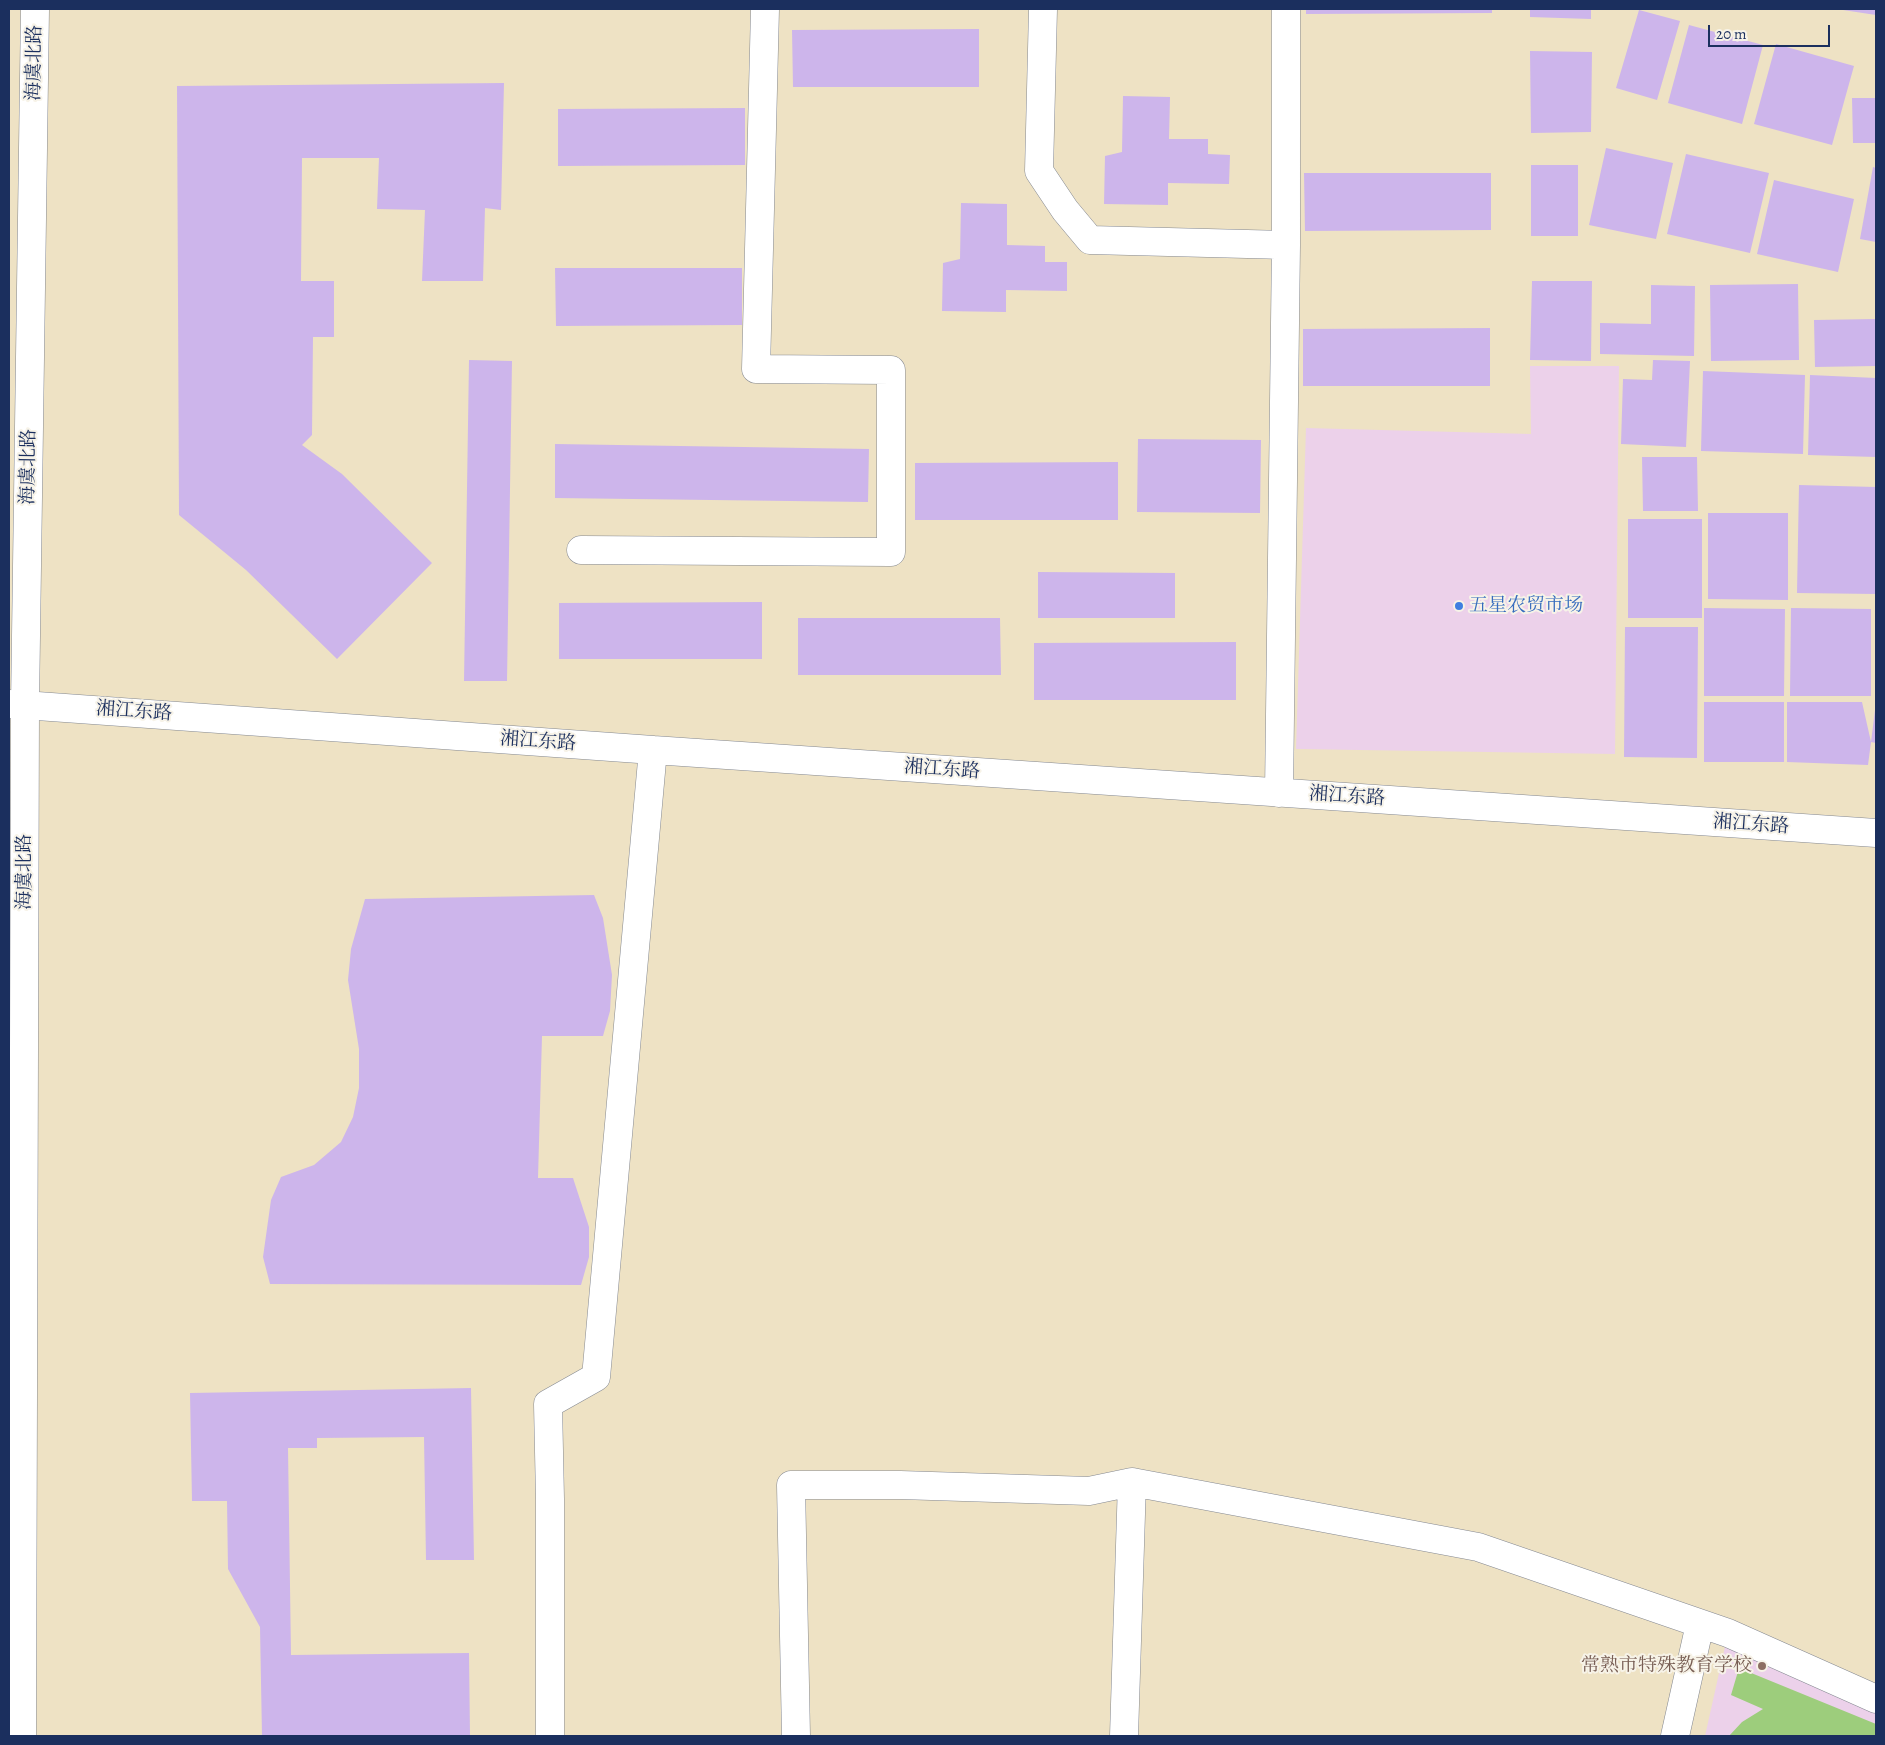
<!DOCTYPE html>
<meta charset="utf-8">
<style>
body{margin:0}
#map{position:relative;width:1885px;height:1745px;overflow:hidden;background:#eee2c4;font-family:Alegreya,serif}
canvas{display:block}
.frame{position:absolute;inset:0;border:10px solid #1b2f5e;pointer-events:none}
.scale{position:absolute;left:1708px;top:25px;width:122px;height:22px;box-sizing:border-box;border:2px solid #1b2f5e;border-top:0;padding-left:6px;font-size:15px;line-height:18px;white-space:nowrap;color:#1b2f5e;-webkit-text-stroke:4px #f7f3e8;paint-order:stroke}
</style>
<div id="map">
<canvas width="1885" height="1745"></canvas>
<div class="frame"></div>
<div class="scale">20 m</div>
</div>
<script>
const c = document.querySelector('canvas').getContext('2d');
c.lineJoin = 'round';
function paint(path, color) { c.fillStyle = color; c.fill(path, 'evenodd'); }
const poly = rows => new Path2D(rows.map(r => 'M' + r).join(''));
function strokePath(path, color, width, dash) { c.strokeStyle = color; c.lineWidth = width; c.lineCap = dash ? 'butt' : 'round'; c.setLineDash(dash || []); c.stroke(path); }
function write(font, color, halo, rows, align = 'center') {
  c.font = font + ' Alegreya,"Noto Serif SC",serif'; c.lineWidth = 4; c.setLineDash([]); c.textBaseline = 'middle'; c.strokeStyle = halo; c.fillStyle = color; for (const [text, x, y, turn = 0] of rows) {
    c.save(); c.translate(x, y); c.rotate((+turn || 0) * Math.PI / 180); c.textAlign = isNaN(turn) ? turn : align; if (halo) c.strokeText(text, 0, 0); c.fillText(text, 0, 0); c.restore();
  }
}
const built = poly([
 [1530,366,1619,366,1615,754,1296,749,1306,428,1531,434],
 [1728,1633,1876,1699,1876,1736,1705,1736]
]);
const green = poly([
 [1739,1668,1876,1724,1876,1736,1729,1736,1742,1722,1763,1709,1731,1695]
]);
const building = poly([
 [1306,9,1492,9,1492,13,1306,14],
 [1530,9,1591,9,1591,19,1530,17],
 [1844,9,1876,9,1876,15,1843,10],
 [1639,10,1680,21,1657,100,1616,88],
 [1689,25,1763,45,1742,124,1668,103],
 [979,29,979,87,793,87,792,30],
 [1776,44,1854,66,1832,145,1754,124],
 [1530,51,1592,52,1591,132,1531,133],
 [504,83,501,210,485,208,483,281,422,281,425,210,377,209,379,158,302,158,301,281,334,281,334,337,313,337,312,435,302,445,342,474,432,563,337,659,246,570,179,515,177,86],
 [1123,96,1170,97,1169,139,1208,139,1208,154,1230,155,1229,184,1168,183,1168,205,1104,204,1105,156,1122,152],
 [1852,98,1876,98,1876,143,1853,143],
 [745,108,745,165,558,166,558,109],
 [1606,148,1673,163,1656,239,1589,225],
 [1686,154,1769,173,1750,253,1667,234],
 [1531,165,1578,165,1578,236,1531,236],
 [1873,167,1876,168,1876,242,1860,239],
 [1304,173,1491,173,1491,230,1305,231],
 [1774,180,1854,199,1838,272,1757,254],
 [961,203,1007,204,1007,245,1045,246,1045,262,1067,262,1067,291,1006,290,1006,312,942,311,943,263,960,259],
 [555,268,742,268,742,325,556,326],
 [1532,281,1592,281,1591,361,1530,360],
 [1798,284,1799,360,1711,361,1710,285],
 [1651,285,1695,286,1694,356,1600,354,1600,323,1651,324],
 [1876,319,1876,366,1815,367,1814,320],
 [1490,328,1490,386,1303,386,1303,329],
 [469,360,512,361,507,681,464,681],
 [1653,360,1690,361,1686,447,1621,444,1623,379,1652,380],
 [1703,371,1805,375,1803,454,1701,451],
 [1810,375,1876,378,1876,457,1808,455],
 [1138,439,1261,440,1260,513,1137,512],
 [555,444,869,449,868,502,555,498],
 [1642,457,1697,457,1698,511,1643,511],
 [1118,462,1118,520,915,520,915,463],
 [1799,485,1876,487,1876,594,1797,593],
 [1708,513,1788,513,1788,600,1708,599],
 [1628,519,1702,519,1702,618,1628,618],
 [1038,572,1175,573,1175,618,1038,618],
 [762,602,762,659,559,659,559,603],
 [1704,608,1785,609,1784,696,1704,696],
 [1791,608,1871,609,1871,696,1790,696],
 [798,618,1000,618,1001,675,798,675],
 [1625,627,1698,627,1697,758,1624,757],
 [1236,642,1236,700,1034,700,1034,643],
 [1704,702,1784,702,1784,762,1704,762],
 [1787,702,1862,702,1871,742,1868,765,1787,762],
 [1875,710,1876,710,1876,743,1871,742],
 [594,895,603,918,612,975,610,1011,603,1036,542,1036,538,1178,573,1178,589,1227,589,1257,581,1285,270,1284,263,1257,271,1200,281,1177,314,1165,341,1142,353,1117,359,1088,359,1049,348,980,351,949,365,899],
 [471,1388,474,1560,426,1560,424,1437,317,1438,317,1448,288,1448,291,1655,469,1653,470,1736,262,1736,260,1627,228,1569,227,1501,192,1501,190,1393]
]);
const minor = poly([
 [1043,9,1039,171,1065,210,1090,240,1286,245],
 [581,550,891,552,891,370,756,369,765,9],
 [9,704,653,750,1876,833],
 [1279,793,1286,245,1286,9],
 [550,1736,550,1499,548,1404,596,1377,653,750],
 [796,1736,791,1485,900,1485,1089,1491,1132,1482,1478,1547,1728,1633,1876,1699],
 [1124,1736,1132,1482],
 [1675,1736,1700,1624]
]);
const major = poly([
 [22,1736,25,705,35,9]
]);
const markers = [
 [1459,606,5,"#3f7fe0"],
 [1762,1666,5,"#8d6e63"]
];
const streetNames = [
 ["海虞北路",35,63,-89],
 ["海虞北路",29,467,-89],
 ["湘江东路",134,712,4],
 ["湘江东路",538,742,4],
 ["湘江东路",942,770,4],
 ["湘江东路",1347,797,4],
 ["湘江东路",1751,825,4],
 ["海虞北路",25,872,-90]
];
const shopNames = [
 ["五星农贸市场",1469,606]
];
const educationNames = [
 ["常熟市特殊教育学校",1752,1666]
];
paint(built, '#ecd1ea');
paint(green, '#9dcd7c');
paint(building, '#cdb5eb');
strokePath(minor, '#848891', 29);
strokePath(major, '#848891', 29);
strokePath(minor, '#fff', 28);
strokePath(major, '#fff', 28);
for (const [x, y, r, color] of markers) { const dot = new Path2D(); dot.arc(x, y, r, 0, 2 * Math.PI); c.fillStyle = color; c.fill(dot); strokePath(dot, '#f7f3e8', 2); }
write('19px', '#1b2f5e', '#f7f3e8', streetNames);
write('19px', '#366cbe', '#f7f3e8', shopNames, 'left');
write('19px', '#785e54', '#f7f3e8', educationNames, 'right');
</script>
